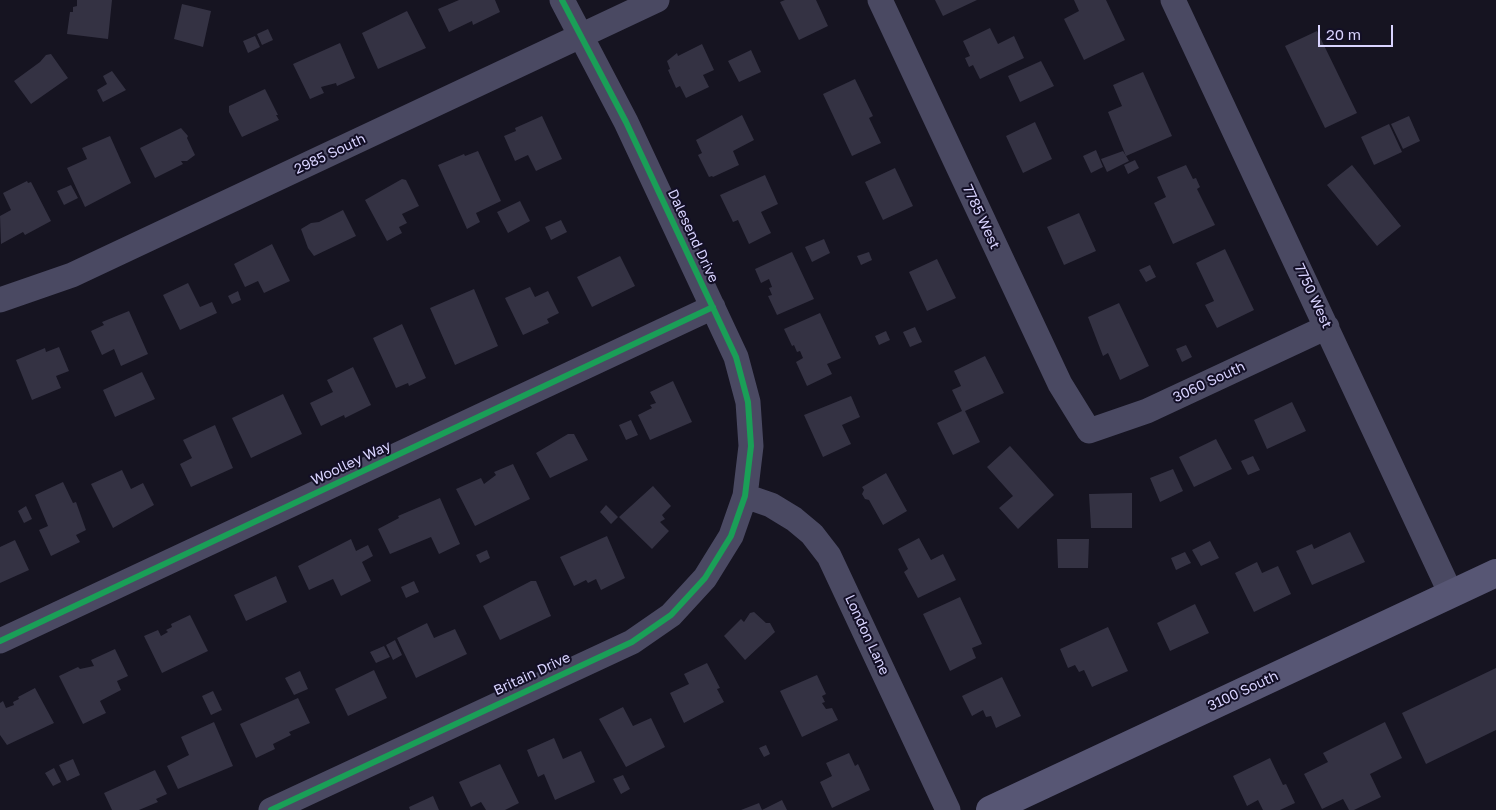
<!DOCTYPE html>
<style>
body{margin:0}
#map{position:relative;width:1496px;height:810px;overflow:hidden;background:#161421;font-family:"Golos Text",sans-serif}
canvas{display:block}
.scale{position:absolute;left:1318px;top:25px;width:75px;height:22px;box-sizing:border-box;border:2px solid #d9d4ff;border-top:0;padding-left:6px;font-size:15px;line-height:18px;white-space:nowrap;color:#d9d4ff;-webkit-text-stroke:4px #130f26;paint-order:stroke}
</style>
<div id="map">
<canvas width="1496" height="810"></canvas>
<div class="scale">20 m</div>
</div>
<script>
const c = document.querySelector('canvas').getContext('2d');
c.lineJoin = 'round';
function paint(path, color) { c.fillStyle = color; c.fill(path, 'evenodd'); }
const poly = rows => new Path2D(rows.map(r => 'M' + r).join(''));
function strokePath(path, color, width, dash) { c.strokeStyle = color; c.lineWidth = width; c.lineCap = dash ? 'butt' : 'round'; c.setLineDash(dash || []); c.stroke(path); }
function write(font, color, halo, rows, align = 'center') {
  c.font = font + ' "Golos Text",sans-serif'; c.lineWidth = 4; c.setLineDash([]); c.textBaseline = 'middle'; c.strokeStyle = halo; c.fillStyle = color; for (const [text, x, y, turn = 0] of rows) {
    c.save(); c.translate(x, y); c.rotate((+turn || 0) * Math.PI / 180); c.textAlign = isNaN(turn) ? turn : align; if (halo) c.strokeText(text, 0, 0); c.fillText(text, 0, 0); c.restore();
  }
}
const building = poly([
 [77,0,112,0,108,39,67,34,70,12,73,12,73,7,77,6],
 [459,0,495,0,500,12,473,25,472,21,449,32,438,9],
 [785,0,816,0,828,26,799,40,780,2],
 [935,0,977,0,943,16],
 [1074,0,1106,0,1125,40,1084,60,1064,19,1079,11],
 [182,4,211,11,203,47,174,39],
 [407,11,426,48,378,69,362,33],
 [990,28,998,44,1014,36,1024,58,980,79,973,65,969,67,965,58,970,56,963,41],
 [268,29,273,40,262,45,257,34],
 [1317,31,1357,113,1325,128,1285,46],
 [255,36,260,47,248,53,243,41],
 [340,43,355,78,337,86,336,83,321,87,324,93,310,99,293,64],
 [702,44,714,70,703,75,709,87,686,98,680,86,676,88,668,70,670,69,667,61,677,53,678,56],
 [751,50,761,72,739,82,728,61],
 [51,54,68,78,31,104,14,81,40,62,46,55],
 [1041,61,1054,86,1020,102,1008,76],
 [112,71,126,90,103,102,97,90,107,84,103,76],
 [1143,72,1172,136,1126,156,1108,112,1122,106,1113,85],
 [855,79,873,116,869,118,881,143,852,156,823,94],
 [265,89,278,115,276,115,279,120,242,137,229,112,229,106],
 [742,115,754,140,733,151,739,165,713,177,712,176,709,177,698,155,702,153,696,140],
 [542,116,562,159,536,171,528,155,515,161,504,136,516,131,515,128],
 [1409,116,1420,141,1403,149,1391,124],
 [1035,122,1052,159,1023,173,1006,136],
 [1389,124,1402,152,1374,165,1361,137],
 [181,128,188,136,187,138,195,155,187,161,181,161,183,164,155,178,140,148],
 [110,136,131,183,85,207,67,168,87,159,82,148],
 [1096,150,1103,167,1091,173,1083,156],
 [478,151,501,201,476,213,480,222,467,229,438,165,464,154,465,156],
 [1123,151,1129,161,1107,172,1101,159],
 [1135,160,1139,168,1128,174,1124,165],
 [1186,165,1193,179,1196,178,1200,187,1197,189,1215,225,1173,244,1154,203,1166,197,1157,177],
 [1352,165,1401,226,1377,246,1327,185],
 [895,168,913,206,883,220,865,182],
 [765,175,778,204,761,212,771,233,749,244,738,220,733,222,720,195],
 [402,179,406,180,419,206,402,214,407,223,399,227,402,233,387,241,365,200],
 [27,181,28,183,31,182,51,221,25,235,23,232,1,244,0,216,11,210,3,193],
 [71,185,78,198,64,205,57,191],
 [520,201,530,221,508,233,497,212],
 [343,210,356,236,314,256,308,248,301,229,311,223,319,222],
 [1079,213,1096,251,1064,265,1047,227],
 [561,220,567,232,551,240,545,227],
 [824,239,830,253,812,262,805,247],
 [272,244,290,281,264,293,258,281,245,287,234,264],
 [1225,249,1254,310,1217,328,1205,305,1214,301,1196,263],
 [792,252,814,299,777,315,768,296,772,295,769,288,772,287,769,279,761,283,755,269],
 [869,252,872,260,861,265,857,256],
 [620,256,635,286,592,307,577,277],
 [937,259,956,298,927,311,909,272],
 [1150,265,1156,277,1146,282,1139,270],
 [188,283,200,307,212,302,217,313,180,330,163,295],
 [530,287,535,297,548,291,559,313,547,319,549,323,523,335,505,298],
 [474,289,498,346,455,365,430,308],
 [238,291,241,300,232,304,228,296],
 [1119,303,1149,366,1120,380,1108,353,1103,356,1088,317],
 [129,311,148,354,121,366,114,349,102,355,91,331,104,325,102,322],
 [820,313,841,358,827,364,832,374,807,386,796,362,803,358,800,351,797,352,794,345,792,346,784,329],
 [402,324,426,378,409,386,408,383,396,388,373,338],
 [915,327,922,342,910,347,903,332],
 [886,331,890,340,879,345,875,336],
 [1186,345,1192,357,1182,362,1176,349],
 [59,347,69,371,56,376,61,388,32,400,16,360,45,348,46,352],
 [985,356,1004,393,965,411,980,442,953,455,937,423,962,411,952,390,961,386,954,371],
 [353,367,371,405,345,418,344,415,321,426,310,403,333,392,327,380],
 [142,372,155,399,115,417,103,390],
 [673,381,692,422,650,440,638,415,652,408,650,405,656,403,650,392],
 [283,394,302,434,251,458,232,418],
 [851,396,860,417,842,425,851,444,823,457,804,415],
 [1292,402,1306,431,1267,449,1254,420],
 [631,420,638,435,626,440,619,425],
 [215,425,233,468,191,487,180,464,192,458,183,440],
 [568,434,574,434,588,460,550,478,536,453],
 [1216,439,1232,469,1194,487,1179,457],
 [1010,446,1054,495,1018,529,999,508,1013,496,987,467],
 [1253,456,1260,470,1248,475,1241,461],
 [513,464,530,499,475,526,456,489,481,478,484,484,496,475,494,472],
 [1173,469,1183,491,1160,502,1150,478],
 [122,470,131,489,143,483,154,505,113,528,91,484],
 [886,473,907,511,883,525,869,500,865,499,862,494,864,490,862,487],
 [63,482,73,503,76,502,86,530,76,535,80,542,51,556,39,530,48,526,35,495],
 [653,486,671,506,662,515,665,519,660,522,669,531,652,549,619,517],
 [1132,493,1132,528,1091,528,1089,494],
 [440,498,460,544,439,554,431,537,390,554,378,529,399,518,398,516],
 [606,505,618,517,611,524,600,512],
 [26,506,32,519,24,523,18,511],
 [1350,532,1365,562,1312,585,1296,551,1312,544,1314,549],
 [607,536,625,578,601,590,596,579,588,583,586,580,574,586,560,557],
 [919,538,931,560,943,554,956,580,918,598,904,572,908,569,898,549],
 [351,539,356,551,368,545,373,556,362,562,371,581,341,596,333,579,309,590,298,566],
 [1057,539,1089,539,1088,568,1058,568],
 [15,540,29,570,0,583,0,547],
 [1210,541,1219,558,1201,566,1192,550],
 [487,550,490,558,480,563,476,555],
 [1185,552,1191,563,1176,570,1171,558],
 [1257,562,1262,573,1278,566,1291,594,1254,612,1235,573],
 [276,576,287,602,246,621,234,595],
 [414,581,419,592,406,598,401,587],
 [531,581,536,581,551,616,500,640,483,606],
 [960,597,982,644,972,648,976,658,950,671,923,614],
 [1195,604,1209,633,1170,651,1157,623],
 [754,612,766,623,770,623,775,632,745,660,724,636,741,619,744,622,750,613],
 [190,615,208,651,162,673,144,636,158,630,161,636,168,632,166,630,172,627,171,624],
 [427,623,434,638,455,629,467,654,416,678,397,638],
 [1108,627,1128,671,1092,687,1084,670,1079,672,1075,665,1068,668,1060,649],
 [395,640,402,655,393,660,386,645],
 [384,646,390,657,376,663,370,652],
 [115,649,128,676,117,681,121,690,100,701,106,713,83,724,59,676,78,667,80,669,94,666,91,660],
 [707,663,720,688,717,689,724,702,684,723,670,693,689,684,684,674],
 [1496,668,1496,730,1426,764,1402,713],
 [374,670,387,698,348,716,335,689],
 [300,671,308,689,294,695,285,678],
 [817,675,826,694,822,696,825,702,822,703,826,709,832,708,838,720,802,737,780,691],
 [1002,677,1021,716,996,728,991,716,986,717,983,710,972,716,962,696],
 [35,688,54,723,7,745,0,735,0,703,3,701,6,708,14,705,13,702,19,699,18,697],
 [213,691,222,710,211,715,202,696],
 [298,698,310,723,289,732,291,735,273,744,275,749,256,758,240,724],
 [623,707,633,726,651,718,665,747,626,767,599,719],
 [214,722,233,766,178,789,167,766,189,755,181,737],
 [1385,722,1402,758,1370,774,1381,797,1354,810,1349,810,1343,799,1322,809,1304,774,1328,762,1323,753],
 [554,738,563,759,581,751,595,782,555,800,544,774,538,777,527,750],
 [766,745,770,754,764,757,759,748],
 [849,753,855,766,858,764,870,790,832,808,820,782,832,776,826,763],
 [1270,758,1283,785,1286,784,1295,803,1280,810,1263,810,1258,800,1247,806,1233,776],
 [73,759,80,775,67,781,59,765],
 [500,764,519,803,505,810,486,810,481,802,471,807,459,782],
 [54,768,61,782,53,786,45,773],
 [155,770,167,794,156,799,158,802,139,810,112,810,104,793],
 [623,775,630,789,621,794,613,779],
 [433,796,439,810,410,810,409,807],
 [782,800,787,810,762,810],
 [759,803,762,810,741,810]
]);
const street = poly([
 [880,0,1060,384,1089,431,1147,411,1327,327],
 [1173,0,1451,594],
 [0,300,72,275,657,0],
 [745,496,771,505,794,519,812,534,829,556,948,810],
 [0,641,713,307],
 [271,810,632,642,671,615,705,578,731,536,745,496,751,446,748,402,736,357,626,122,562,0]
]);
const secondary = poly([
 [990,810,1496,573]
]);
const cycleway = poly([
 [0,641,713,307],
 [271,810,632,642,671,615,705,578,731,536,745,496,751,446,748,402,736,357,626,122,562,0]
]);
const streetNames = [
 ["2985 South",330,154,-25],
 ["7785 West",981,217,65],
 ["Dalesend Drive",693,236,65],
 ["7750 West",1313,296,65],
 ["3060 South",1209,382,-25],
 ["Woolley Way",351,463,-25],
 ["London Lane",867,635,65],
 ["Britain Drive",532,674,-25],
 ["3100 South",1243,691,-25]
];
paint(building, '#343243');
strokePath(street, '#4a4962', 25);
strokePath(secondary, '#575674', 28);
strokePath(cycleway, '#1a9f57', 6);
write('14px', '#d9d4ff', '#130f26', streetNames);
</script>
